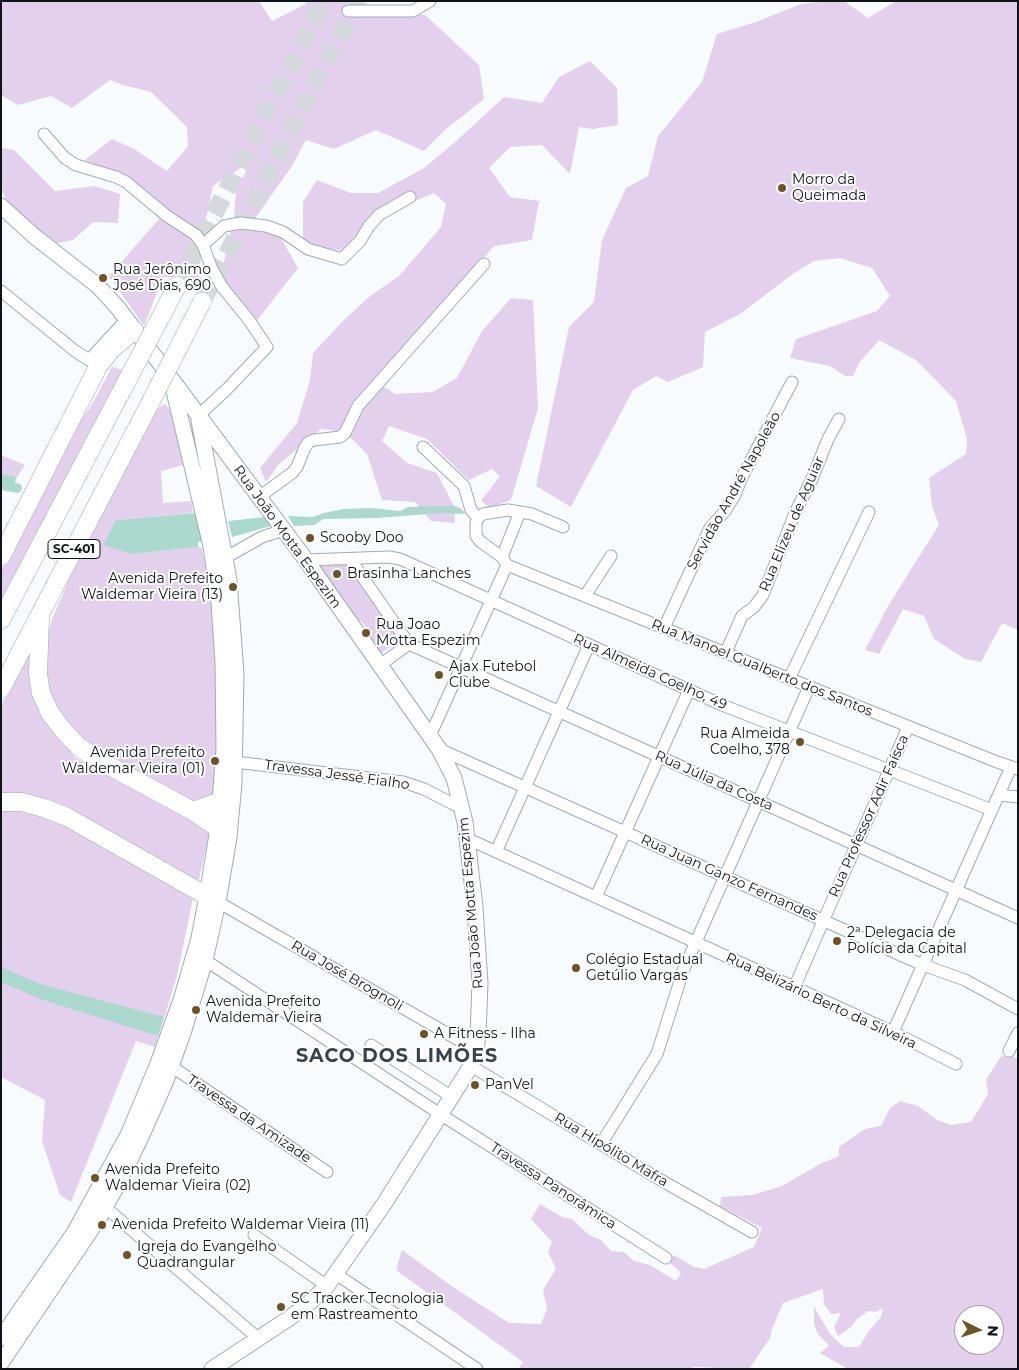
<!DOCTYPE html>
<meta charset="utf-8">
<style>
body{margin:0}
#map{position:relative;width:1019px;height:1370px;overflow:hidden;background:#f8fbfe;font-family:Montserrat,sans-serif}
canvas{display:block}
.frame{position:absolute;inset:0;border:2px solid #0f1419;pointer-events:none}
.north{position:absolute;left:954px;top:1305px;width:50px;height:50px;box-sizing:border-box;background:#fff;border:1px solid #9fa1a3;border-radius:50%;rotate:94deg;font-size:14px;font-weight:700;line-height:20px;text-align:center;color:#0f1419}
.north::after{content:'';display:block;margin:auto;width:18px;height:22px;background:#6f5326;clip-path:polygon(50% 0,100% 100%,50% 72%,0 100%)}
</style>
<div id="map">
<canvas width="1019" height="1370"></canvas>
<div class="frame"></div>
<div class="north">N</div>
</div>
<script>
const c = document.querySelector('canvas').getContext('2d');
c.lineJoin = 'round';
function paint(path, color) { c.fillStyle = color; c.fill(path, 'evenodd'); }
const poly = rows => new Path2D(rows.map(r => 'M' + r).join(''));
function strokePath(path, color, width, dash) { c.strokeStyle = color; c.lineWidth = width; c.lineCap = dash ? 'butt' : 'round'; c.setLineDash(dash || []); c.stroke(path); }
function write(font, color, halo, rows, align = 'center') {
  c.font = font + ' Montserrat,sans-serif'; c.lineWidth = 4; c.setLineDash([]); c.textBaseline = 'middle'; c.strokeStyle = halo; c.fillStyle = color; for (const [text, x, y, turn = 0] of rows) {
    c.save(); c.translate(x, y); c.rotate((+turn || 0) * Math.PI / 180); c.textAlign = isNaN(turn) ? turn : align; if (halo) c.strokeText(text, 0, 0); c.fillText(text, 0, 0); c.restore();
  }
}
const green = poly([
 [1,1,259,1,272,21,304,5,307,1,362,1,380,11,425,15,479,65,484,99,445,130,424,151,376,130,334,149,306,140,292,166,254,220,278,233,298,268,255,323,224,280,222,271,234,217,236,192,250,162,213,186,200,248,201,279,163,277,144,326,109,276,167,210,149,194,119,173,85,160,112,139,134,149,167,171,188,146,187,127,151,92,123,85,110,80,72,108,51,96,18,105,1,95],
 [825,1,844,1,868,18,896,1,1018,1,1018,630,1002,623,981,662,965,659,934,639,924,616,903,609,879,654,865,650,888,606,939,525,932,506,929,478,966,454,967,439,956,401,916,360,879,340,859,363,853,376,845,376,830,366,790,358,796,339,877,311,890,296,872,268,840,258,814,261,794,273,740,314,705,332,703,367,668,382,656,376,633,390,571,507,536,486,569,327,594,302,602,240,626,188,648,176,658,136,702,82,717,34,756,22,801,4],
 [590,61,617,88,618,125,593,129,579,127,570,174,542,145,510,147,489,168,510,197,539,201,532,240,494,246,378,383,395,394,433,392,457,378,482,331,511,298,533,300,538,408,511,500,490,508,481,501,500,476,492,469,469,480,427,439,389,426,382,441,407,463,437,473,454,506,455,523,431,521,415,502,382,500,367,454,345,432,321,429,279,464,266,482,260,468,297,423,310,380,313,353,345,319,369,297,400,275,441,227,446,204,434,193,393,210,352,251,324,249,303,243,303,202,317,180,351,193,378,193,424,168,454,143,504,97,542,103,559,77],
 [1,148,14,150,55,191,95,186,120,194,118,223,93,222,73,240,53,244,9,209,1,187],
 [112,367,123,370,1,602,1,571,77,424,90,408],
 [165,404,172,412,183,465,161,471,163,503,191,501,193,513,116,520,132,554,198,547,202,548,212,604,218,709,215,794,200,806,91,750,49,700,44,644,52,620,69,579,149,414],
 [1,455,25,465,17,477,1,474],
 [349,563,401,639,380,654,372,643,368,630,362,622,354,617,319,569,322,564],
 [31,646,40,708,55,735,76,758,210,831,198,884,55,802,36,796,1,794,1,706],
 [1,807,57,817,194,893,177,976,155,1047,136,1041,71,1202,60,1195,42,1141,45,1100,1,1077],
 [1001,1056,1014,1057,1018,1059,1018,1369,848,1369,820,1353,829,1346,818,1334,814,1324,814,1307,830,1334,844,1347,859,1347,868,1332,881,1317,883,1308,876,1312,868,1311,857,1319,851,1327,838,1336,834,1327,841,1313,831,1314,824,1304,823,1289,783,1303,772,1329,770,1338,749,1369,693,1367,691,1369,518,1369,523,1362,396,1270,402,1250,453,1287,509,1323,541,1324,547,1309,543,1290,556,1269,548,1252,552,1242,531,1219,540,1204,562,1217,572,1219,589,1235,601,1240,611,1251,624,1252,634,1261,650,1265,676,1281,681,1273,669,1262,674,1255,694,1267,704,1269,754,1247,762,1228,720,1206,721,1197,752,1195,782,1186,820,1164,839,1156,839,1147,865,1129,881,1126,890,1108,900,1101,918,1106,937,1120,952,1125,971,1122,988,1094,986,1080],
 [964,1315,994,1315,994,1345,964,1345]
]);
const water = poly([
 [1,474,17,477,11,492,1,490],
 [433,506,454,506,460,508,466,514,441,513,377,518,323,519,315,525,294,526,288,516,313,517,324,513,344,509,371,508,400,511,408,507],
 [196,513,202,541,198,542,198,547,132,554,103,545,116,520],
 [265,517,271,526,232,537,228,521],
 [1,967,40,984,164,1017,158,1036,40,999,1,982]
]);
const canal = poly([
 [13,487,17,488]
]);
const highwayTunnel = poly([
 [177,286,324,1],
 [202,302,358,1]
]);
const minor = poly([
 [348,11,413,11,430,1],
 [44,134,65,158,76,165,116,177,126,182,167,216,196,235,203,245,212,269,222,287,249,320,267,347,228,388,198,416],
 [203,245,224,226,241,223,266,226,283,232,308,249,342,259,360,241,369,226,379,215,410,197],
 [1,291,75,351,89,360,127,319],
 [423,447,464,486,471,510,478,518],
 [259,497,292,473,297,467,305,447,309,442,314,440,340,437,345,433,358,406,484,264],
 [502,557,520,512,532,514,563,527],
 [225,558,262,537,284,530],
 [350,559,409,644,380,665],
 [306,560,389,557,400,559,722,705,992,810],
 [507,565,997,762,1018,769],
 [507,565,502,557,481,542,476,536,476,523,478,518,483,514,508,510,520,512],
 [585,596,611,556],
 [664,628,710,528,725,511,735,495,742,477,792,382],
 [409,644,1018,918],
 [726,652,742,616,754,607,763,595,795,513,812,479,828,439,839,419],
 [789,679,869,512],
 [430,736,507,565],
 [439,749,923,965,965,980,1018,1009],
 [235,762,403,782,424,789,463,809],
 [999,795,1018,797],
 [468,839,893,1032,956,1064],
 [496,852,589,645],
 [596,897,689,690],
 [218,902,476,1050],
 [205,960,440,1114,666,1258],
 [794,988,908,727],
 [893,1032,1011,767],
 [371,1045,452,1097],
 [1009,1051,1018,1033],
 [171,1066,327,1172],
 [471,1066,652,1175,752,1232],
 [601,1144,657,1054,683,971,809,687],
 [105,1207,259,1339],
 [254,1235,327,1286],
 [336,1274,477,1369]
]);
const major = poly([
 [1,206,34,236,98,286,118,308,144,342,306,560,439,749,454,778,465,822,475,907,480,983,478,1035,476,1050,471,1066,384,1204,327,1286,310,1302,288,1319,212,1369],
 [1,1338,74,1233,128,1135,157,1066,181,1000,199,938,207,896,218,828,224,749,223,662,219,603,211,546,173,387],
 [1,1363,97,1221,120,1180,140,1139,165,1083,183,1033,205,960,218,902,229,837,234,783,236,674,229,580,199,420]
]);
const highway = poly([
 [1,557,99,365,111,350,134,330],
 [40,618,38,674,41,693,50,713,63,730,78,746,100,761,193,811,218,828],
 [1,620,120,394],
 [1,689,147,409],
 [1,802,22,802,44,808,67,817,207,896],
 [193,811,221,801]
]);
const highwayBridge = poly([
 [120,394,177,286],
 [147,409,202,302]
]);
const markers = [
 [782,188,5,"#6f5326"],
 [103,278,5,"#6f5326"],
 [310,538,5,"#6f5326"],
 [337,574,5,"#6f5326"],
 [233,587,5,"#6f5326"],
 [366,633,5,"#6f5326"],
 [439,675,5,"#6f5326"],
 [800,742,5,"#6f5326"],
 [215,761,5,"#6f5326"],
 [837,941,5,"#6f5326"],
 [576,968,5,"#6f5326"],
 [196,1010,5,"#6f5326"],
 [424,1034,5,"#6f5326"],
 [475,1085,5,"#6f5326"],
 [95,1178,5,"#6f5326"],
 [102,1225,5,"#6f5326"],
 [127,1255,5,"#6f5326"],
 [281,1307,5,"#6f5326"]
];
const shields = [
 [74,549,52]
];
const shieldNames = [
 ["SC-401",74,549]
];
const poiNames = [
 ["Morro da",792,180],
 ["Queimada",792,196],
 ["Rua Jerônimo",113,270],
 ["José Dias, 690",113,286],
 ["Scooby Doo",320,538],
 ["Brasinha Lanches",347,574],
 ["Avenida Prefeito",223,579,"right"],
 ["Waldemar Vieira (13)",223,595,"right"],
 ["Rua Joao",376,625],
 ["Motta Espezim",376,641],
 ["Ajax Futebol",449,667],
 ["Clube",449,683],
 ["Rua Almeida",790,734,"right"],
 ["Coelho, 378",790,750,"right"],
 ["Avenida Prefeito",205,753,"right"],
 ["Waldemar Vieira (01)",205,769,"right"],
 ["2ª Delegacia de",847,933],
 ["Polícia da Capital",847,949],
 ["Colégio Estadual",586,960],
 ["Getúlio Vargas",586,976],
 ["Avenida Prefeito",206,1002],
 ["Waldemar Vieira",206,1018],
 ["A Fitness - Ilha",434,1034],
 ["PanVel",485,1085],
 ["Avenida Prefeito",105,1170],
 ["Waldemar Vieira (02)",105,1186],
 ["Avenida Prefeito Waldemar Vieira (11)",112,1225],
 ["Igreja do Evangelho",137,1247],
 ["Quadrangular",137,1263],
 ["SC Tracker Tecnologia",291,1299],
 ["em Rastreamento",291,1315]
];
const streetNames = [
 ["Servidão André Napoleão",734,491,-61],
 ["Rua Elizeu de Aguiar",792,524,-67],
 ["Rua João Motta Espezim",287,537,54],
 ["Rua Manoel Gualberto dos Santos",762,668,22],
 ["Rua Almeida Coelho, 49",650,672,24],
 ["Travessa Jessé Fialho",337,775,8],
 ["Rua Júlia da Costa",714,781,24],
 ["Rua Professor Adir Faísca",869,816,-66],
 ["Rua Juan Ganzo Fernandes",729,878,24],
 ["Rua João Motta Espezim",471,903,-95],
 ["Rua José Brognoli",347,976,30],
 ["Rua Belizário Berto da Silveira",821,1001,25],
 ["Travessa da Amizade",249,1119,34],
 ["Rua Hipólito Mafra",611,1150,31],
 ["Travessa Panorâmica",553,1186,33]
];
const districtNames = [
 ["SACO DOS LIMÕES",397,1056]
];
paint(green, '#e3d0ed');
paint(water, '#abd9ce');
strokePath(canal, '#abd9ce', 10);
strokePath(highwayTunnel, '#d5d8dc', 18, [18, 9]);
strokePath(minor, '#9dabb8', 13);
strokePath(major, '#9dabb8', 17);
strokePath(highway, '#9dabb8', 19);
strokePath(minor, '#fff', 11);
strokePath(major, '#fff', 15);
strokePath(highway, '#fff', 18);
strokePath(highwayBridge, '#9dabb8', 19, []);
strokePath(highwayBridge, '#fff', 18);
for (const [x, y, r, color] of markers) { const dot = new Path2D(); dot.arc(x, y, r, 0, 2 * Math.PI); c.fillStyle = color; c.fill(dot); strokePath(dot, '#fff', 2); }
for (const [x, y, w] of shields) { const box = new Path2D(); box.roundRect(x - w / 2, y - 9.5, w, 19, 4); c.fillStyle = '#fff'; c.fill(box); strokePath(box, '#0f1419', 1); }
write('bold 12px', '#0f1419', null, shieldNames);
write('14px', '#0f1419', '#fff', poiNames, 'left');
write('14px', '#0f1419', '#fff', streetNames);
c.letterSpacing = '1px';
write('bold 19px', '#36424d', '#fff', districtNames);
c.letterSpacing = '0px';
</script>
